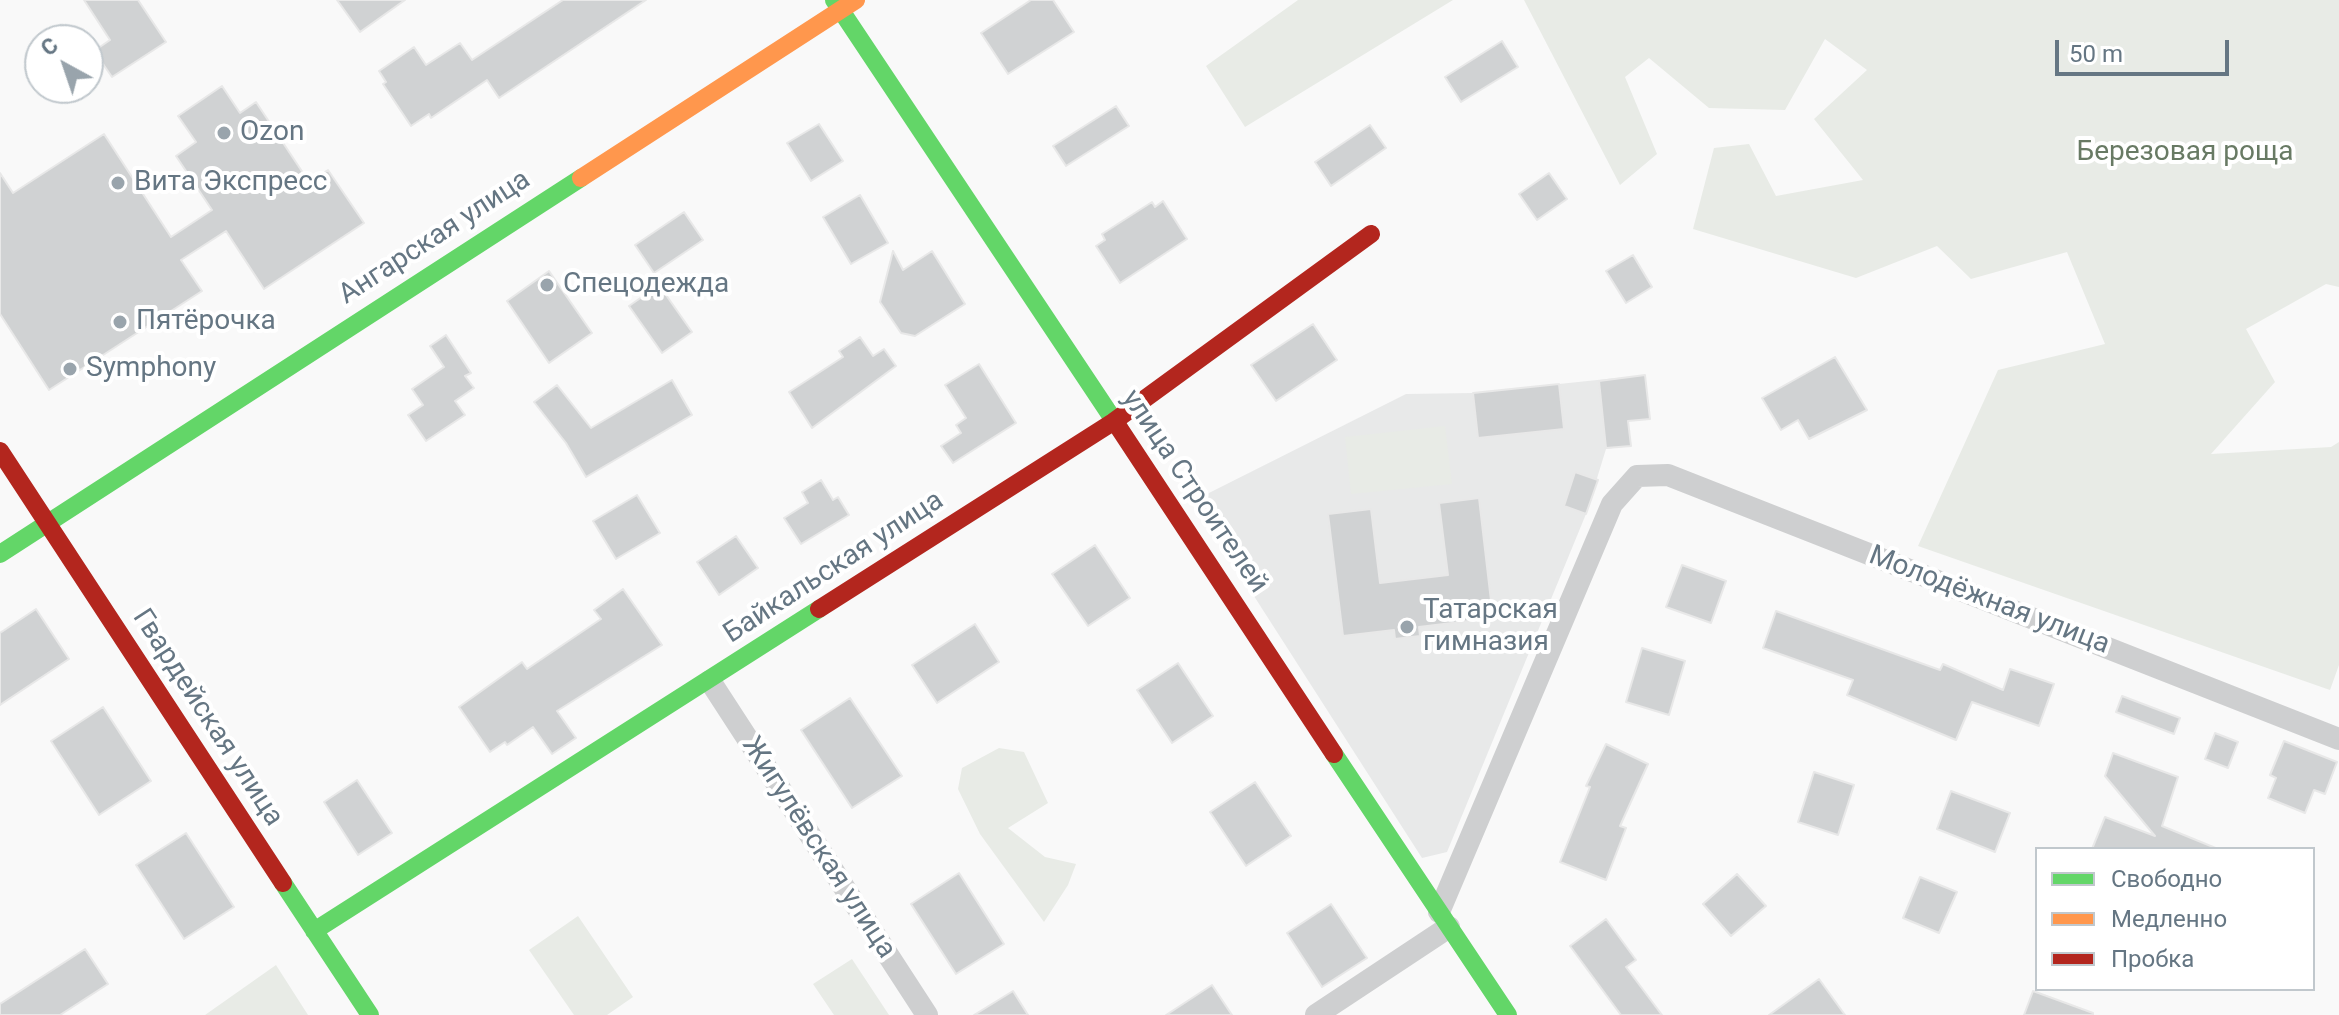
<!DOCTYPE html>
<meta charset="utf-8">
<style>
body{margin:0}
#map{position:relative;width:2339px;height:1015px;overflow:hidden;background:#f9f9f9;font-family:Roboto,sans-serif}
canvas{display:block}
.legend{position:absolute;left:2035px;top:847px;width:280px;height:144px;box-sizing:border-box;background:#fff;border:2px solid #c1c8cd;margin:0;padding:10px 14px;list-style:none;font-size:24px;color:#657683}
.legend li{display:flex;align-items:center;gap:16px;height:40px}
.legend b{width:40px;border:2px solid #c1c8cd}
.north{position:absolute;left:24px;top:24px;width:80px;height:80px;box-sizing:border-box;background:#fff;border:2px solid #c1c8cd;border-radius:50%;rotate:320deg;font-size:22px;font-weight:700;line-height:32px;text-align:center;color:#657683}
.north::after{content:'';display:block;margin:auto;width:28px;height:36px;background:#99a4ac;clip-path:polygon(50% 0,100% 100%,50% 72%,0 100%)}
.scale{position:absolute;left:2055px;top:40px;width:174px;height:36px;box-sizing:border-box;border:4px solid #657683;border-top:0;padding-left:10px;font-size:24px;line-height:28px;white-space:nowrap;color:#657683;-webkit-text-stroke:6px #fff;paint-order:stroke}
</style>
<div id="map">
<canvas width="2339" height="1015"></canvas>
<ul class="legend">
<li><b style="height:10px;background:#63d668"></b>Свободно</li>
<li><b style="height:10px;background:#ff974d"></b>Медленно</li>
<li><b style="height:10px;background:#b3261e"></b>Пробка</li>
</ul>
<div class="north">С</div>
<div class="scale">50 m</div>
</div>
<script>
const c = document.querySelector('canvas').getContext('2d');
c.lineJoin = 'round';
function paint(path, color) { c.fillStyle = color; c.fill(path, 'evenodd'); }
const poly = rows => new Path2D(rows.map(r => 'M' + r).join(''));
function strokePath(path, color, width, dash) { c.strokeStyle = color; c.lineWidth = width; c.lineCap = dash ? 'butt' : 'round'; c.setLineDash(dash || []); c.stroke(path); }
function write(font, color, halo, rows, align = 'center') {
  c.font = font + ' Roboto,sans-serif'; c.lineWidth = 8; c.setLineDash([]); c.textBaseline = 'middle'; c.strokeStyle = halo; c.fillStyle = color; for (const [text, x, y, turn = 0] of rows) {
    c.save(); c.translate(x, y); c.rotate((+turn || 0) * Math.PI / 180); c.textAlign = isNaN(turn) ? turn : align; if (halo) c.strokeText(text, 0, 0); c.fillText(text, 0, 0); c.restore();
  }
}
const built = poly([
 [1645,375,1650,419,1628,421,1631,446,1606,449,1586,514,1447,852,1422,858,1193,501,1406,394,1473,393]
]);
const green = poly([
 [1298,0,1453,0,1245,127,1206,66],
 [1524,0,2339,0,2339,287,2326,284,2246,329,2275,382,2211,454,2331,447,2339,442,2339,665,2330,690,1918,546,1998,370,2105,344,2067,252,1971,279,1937,246,1856,278,1693,229,1714,148,1749,144,1776,196,1863,180,1814,119,1867,70,1825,39,1785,110,1709,108,1649,58,1625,77,1657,154,1620,185],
 [1445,426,1452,484,1351,494,1345,437],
 [999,748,1024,752,1048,803,1008,828,1045,857,1076,864,1068,885,1044,922,980,834,958,789,962,768],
 [578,916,633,997,607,1015,574,1015,529,950],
 [852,959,889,1015,834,1015,813,984],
 [276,965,308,1015,205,1015]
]);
const building = poly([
 [84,0,138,0,166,42,112,77,94,51,110,40,84,0],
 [337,0,405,0,360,32,337,0],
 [563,0,646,0,499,98,487,80,431,118,429,114,411,126,383,84,386,82,379,71,414,47,426,65,460,43,472,60,563,0],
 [1031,0,1053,0,1074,32,1008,74,981,33,1031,0],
 [1502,41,1518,67,1461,102,1445,77,1502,41],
 [222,86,240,113,256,102,309,182,328,170,364,223,264,289,226,231,181,260,202,291,49,390,0,314,0,173,13,193,104,134,171,237,212,210,176,156,196,142,178,116,222,86],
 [1116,106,1129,126,1066,166,1053,146,1116,106],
 [819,124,843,161,811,181,787,143,819,124],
 [1370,125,1386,148,1331,186,1315,162,1370,125],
 [1549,173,1567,199,1537,220,1519,194,1549,173],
 [860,195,888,243,851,264,823,217,860,195],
 [1163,201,1187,239,1120,283,1096,246,1105,240,1102,234,1152,202,1155,207,1163,201],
 [684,212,703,240,654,273,635,245,684,212],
 [893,251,903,270,932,251,965,304,915,336,901,333,880,302,893,251],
 [1633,255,1652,287,1626,303,1606,271,1633,255],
 [549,271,592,333,549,363,507,301,549,271],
 [659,285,692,332,662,353,629,306,659,285],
 [1313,324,1337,360,1276,401,1251,365,1313,324],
 [446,335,471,373,465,376,474,388,455,401,465,415,426,441,408,415,423,405,412,389,444,367,430,346,446,335],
 [860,337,873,356,884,349,896,366,812,428,789,392,843,357,839,351,860,337],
 [1835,357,1867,410,1809,439,1798,420,1781,430,1762,398,1835,357],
 [979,364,1016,423,953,463,941,446,961,433,956,425,966,418,945,385,979,364],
 [1645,375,1650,419,1628,421,1631,446,1606,448,1599,381,1645,375],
 [672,380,692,415,586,477,566,443,534,402,557,385,591,428,672,380],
 [1559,384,1564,429,1478,438,1473,393,1559,384],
 [1575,472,1598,480,1586,514,1564,506,1575,472],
 [821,480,833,500,838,497,849,515,801,544,784,518,808,503,802,492,821,480],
 [637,495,660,533,616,559,593,521,637,495],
 [1479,498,1493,618,1419,627,1420,636,1395,639,1394,630,1343,636,1328,514,1371,509,1380,583,1448,575,1439,503,1479,498],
 [736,536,758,568,719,595,697,562,736,536],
 [1095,545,1130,598,1088,626,1052,574,1095,545],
 [1682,565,1726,581,1711,623,1666,607,1682,565],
 [623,589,662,645,557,711,576,738,552,754,533,727,507,745,505,742,490,752,459,707,522,662,527,669,601,619,594,610,623,589],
 [36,609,69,659,0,705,0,633,36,609],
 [1776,611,1940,670,1943,664,2003,690,2010,669,2054,684,2039,726,1972,702,1956,740,1847,695,1853,680,1763,648,1776,611],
 [975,624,999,662,937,703,912,665,975,624],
 [1642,648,1685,661,1669,715,1626,702,1642,648],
 [1178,663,1213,716,1172,743,1137,690,1178,663],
 [2122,696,2180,718,2174,734,2116,712,2122,696],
 [850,698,902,776,852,808,801,730,850,698],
 [103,707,151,781,99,815,51,741,103,707],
 [2215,733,2238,742,2228,768,2205,759,2215,733],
 [2284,741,2337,762,2325,794,2314,790,2305,813,2268,798,2276,778,2270,775,2284,741],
 [1606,744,1648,764,1620,826,1626,828,1606,880,1560,862,1590,787,1586,786,1606,744],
 [2113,753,2178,777,2162,826,2218,849,2092,849,2105,817,2155,836,2105,776,2113,753],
 [1814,772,1854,785,1838,835,1798,822,1814,772],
 [357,780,392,833,358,855,324,802,357,780],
 [1255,782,1291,836,1246,866,1210,812,1255,782],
 [1951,791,2010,813,1995,852,1937,829,1951,791],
 [186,833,234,907,184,939,136,865,186,833],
 [959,873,1004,944,956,974,911,904,959,873],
 [1737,874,1766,906,1731,936,1703,904,1737,874],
 [1920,877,1957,892,1939,933,1903,918,1920,877],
 [1331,904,1367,958,1322,987,1287,933,1331,904],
 [1606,919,1636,960,1626,967,1662,1015,1621,1015,1570,946,1606,919],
 [85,949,108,984,60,1015,0,1015,0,1004,85,949],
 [1819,979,1845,1015,1769,1015,1819,979],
 [1212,985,1232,1015,1166,1015,1212,985],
 [1013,991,1028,1015,974,1015,1013,991],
 [2033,991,2093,1013,2093,1015,2024,1015,2033,991]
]);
const street = poly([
 [710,681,927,1015],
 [1439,912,1612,504,1637,476,1668,475,2339,739],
 [1316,1015,1449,927]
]);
const fast = poly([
 [834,0,1119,428],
 [0,554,581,178],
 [1334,754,1508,1015],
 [283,883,370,1015],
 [314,931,819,609]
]);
const slow = poly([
 [581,178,856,0]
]);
const jam = poly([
 [1119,428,1334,754],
 [0,451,283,883],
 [819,609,1113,422,1371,234]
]);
const markers = [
 [224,133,8,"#99a4ac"],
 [118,183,8,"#99a4ac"],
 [547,285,8,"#99a4ac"],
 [120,322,8,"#99a4ac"],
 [70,369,8,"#99a4ac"],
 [1407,627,8,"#99a4ac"]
];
const poiNames = [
 ["Ozon",240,133],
 ["Вита Экспресс",134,183],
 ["Спецодежда",563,285],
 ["Пятёрочка",136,322],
 ["Symphony",86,369],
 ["Татарская",1423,611],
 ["гимназия",1423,643]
];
const parkNames = [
 ["Березовая роща",2185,153]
];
const streetNames = [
 ["Ангарская улица",435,238,-33],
 ["улица Строителей",1194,492,56],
 ["Байкальская улица",834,568,-33],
 ["Молодёжная улица",1989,601,21],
 ["Гвардейская улица",207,718,57],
 ["Жигулёвская улица",818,848,57]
];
paint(built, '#e8e9e9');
paint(green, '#e8ebe6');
paint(building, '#d0d2d3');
strokePath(building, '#e8e8e8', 2);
strokePath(street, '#cecfd0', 22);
strokePath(fast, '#63d668', 18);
strokePath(slow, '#ff974d', 18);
strokePath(jam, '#b3261e', 18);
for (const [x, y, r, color] of markers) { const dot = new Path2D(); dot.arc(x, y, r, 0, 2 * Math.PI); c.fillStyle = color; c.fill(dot); strokePath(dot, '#fff', 3); }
write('28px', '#657683', '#fff', poiNames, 'left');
write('28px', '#687a64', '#fff', parkNames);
write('28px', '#657683', '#fff', streetNames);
</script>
